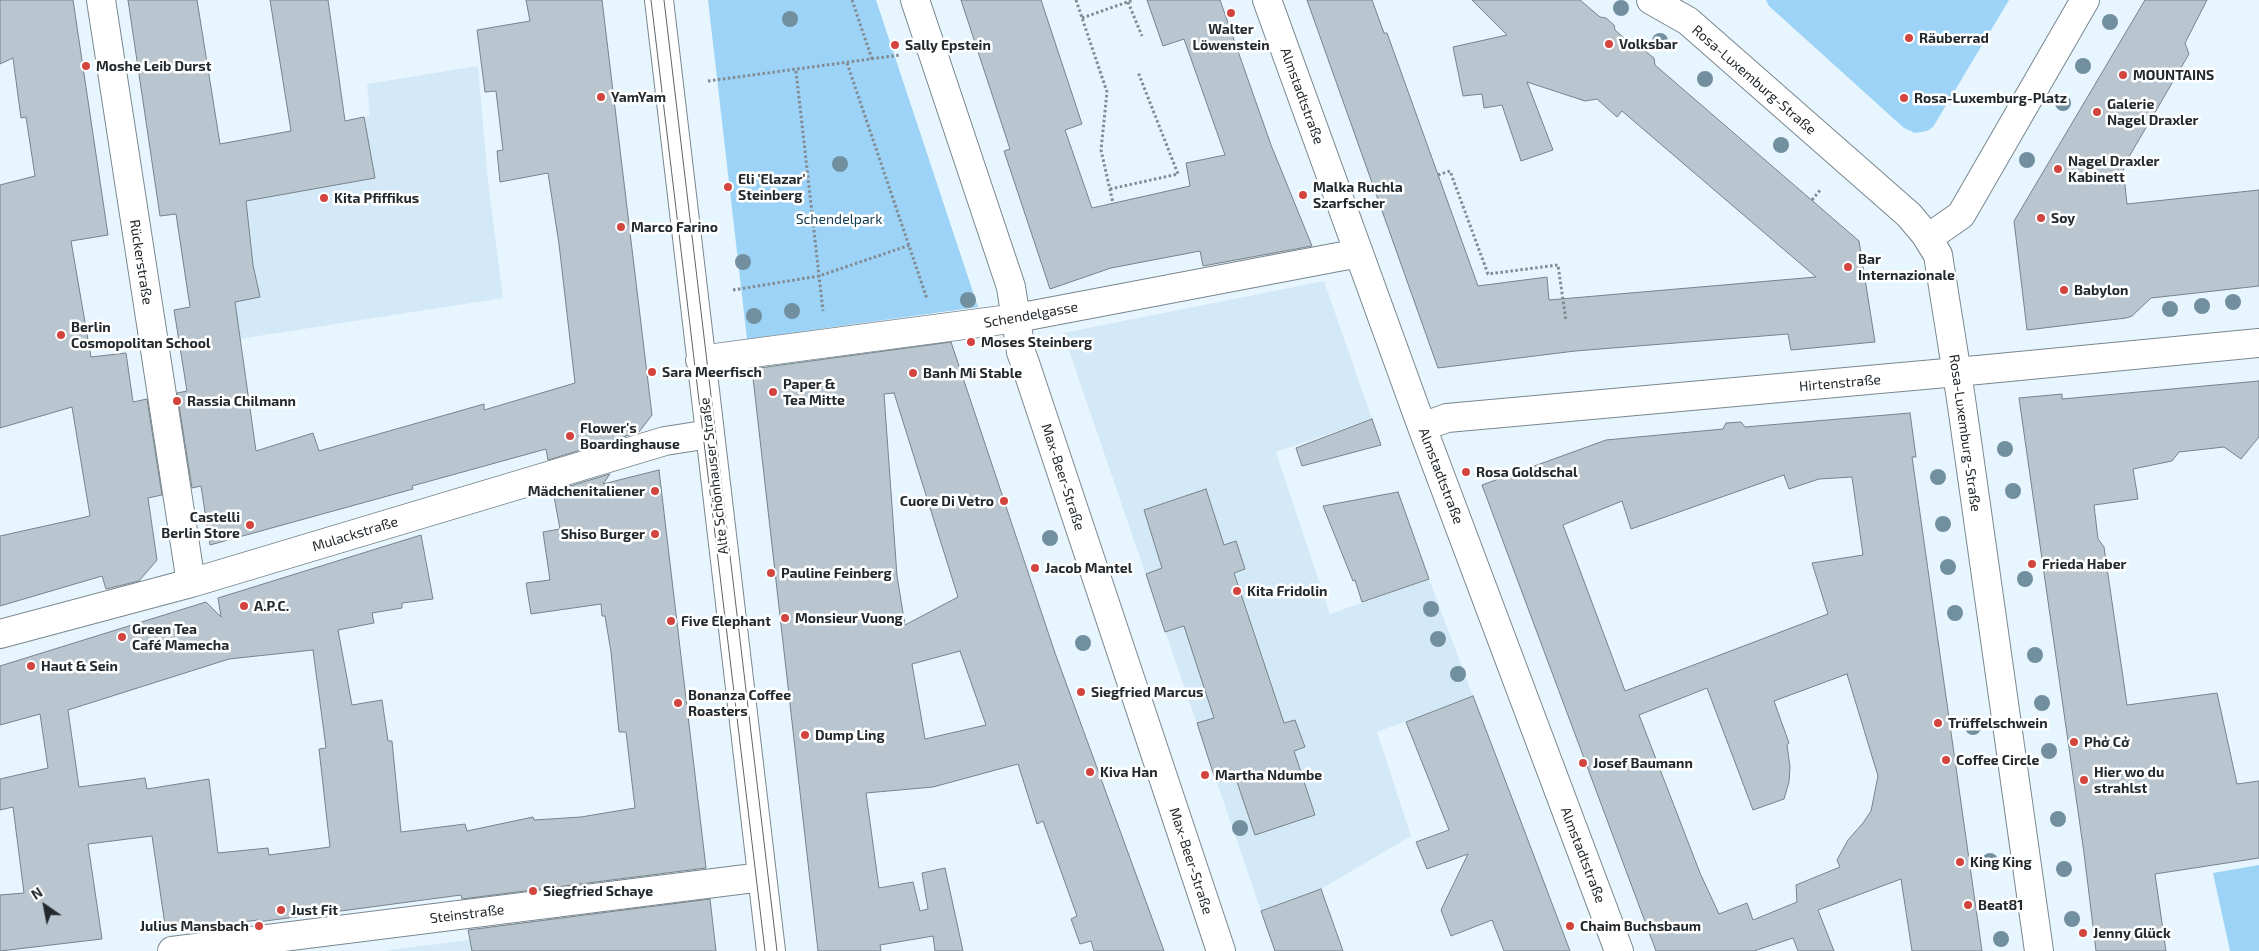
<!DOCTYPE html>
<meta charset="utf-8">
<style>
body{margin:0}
#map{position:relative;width:2259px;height:951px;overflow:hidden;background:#e7f5fe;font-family:"Exo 2",sans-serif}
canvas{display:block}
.north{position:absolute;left:20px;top:881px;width:50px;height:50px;-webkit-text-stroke:4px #fff;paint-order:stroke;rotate:327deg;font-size:14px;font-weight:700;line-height:20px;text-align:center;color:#24292d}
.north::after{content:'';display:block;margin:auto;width:18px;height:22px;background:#24292d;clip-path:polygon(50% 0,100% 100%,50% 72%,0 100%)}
</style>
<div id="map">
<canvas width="2259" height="951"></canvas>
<div class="north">N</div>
</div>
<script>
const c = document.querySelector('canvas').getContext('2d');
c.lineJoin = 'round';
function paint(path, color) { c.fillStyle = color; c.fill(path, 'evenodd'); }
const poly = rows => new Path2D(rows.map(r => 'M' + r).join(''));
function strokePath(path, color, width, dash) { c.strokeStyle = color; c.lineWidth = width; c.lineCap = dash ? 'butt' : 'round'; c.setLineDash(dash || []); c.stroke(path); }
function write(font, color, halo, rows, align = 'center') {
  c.font = font + ' "Exo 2",sans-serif'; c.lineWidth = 5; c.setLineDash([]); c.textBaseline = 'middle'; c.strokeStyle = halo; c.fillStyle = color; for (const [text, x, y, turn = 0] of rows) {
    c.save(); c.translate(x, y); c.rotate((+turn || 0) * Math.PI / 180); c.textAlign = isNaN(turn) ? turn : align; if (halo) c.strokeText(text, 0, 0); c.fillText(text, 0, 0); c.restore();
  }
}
const built = poly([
 [478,66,488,182,503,298,181,348,174,310,190,307,176,214,151,156,370,116,367,84],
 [1324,281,1372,419,1276,452,1330,614,1429,579,1473,696,1377,732,1411,836,1321,889,1261,911,1063,333],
 [470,940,472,951,382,951]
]);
const green = poly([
 [708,0,876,0,978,307,747,339],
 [1766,0,2009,0,1933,127,1927,131,1915,133,1904,128,1769,6],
 [2259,865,2259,951,2230,951,2213,873]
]);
const building = poly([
 [0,0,73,0,108,235,71,241,91,357,126,353,133,402,147,399,162,495,148,498,157,560,139,581,106,589,102,576,0,606,0,536,90,516,72,407,0,428,0,185,35,176,26,117,21,118,13,58,0,64,0,0],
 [128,0,197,0,220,144,291,131,270,0,328,0,345,121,364,117,375,178,246,201,253,265,260,297,235,302,256,451,313,433,319,451,484,404,484,410,575,383,559,244,548,173,500,182,497,151,503,150,496,91,485,92,477,30,530,21,526,0,602,0,652,415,639,432,548,460,546,449,412,486,413,489,210,545,201,486,192,488,177,393,187,391,174,310,190,307,176,214,160,216,128,0],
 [961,0,1041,0,1082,124,1065,130,1092,208,1190,186,1186,163,1225,155,1184,39,1163,46,1147,0,1220,0,1271,145,1312,246,1203,266,1200,251,1111,268,1050,289,1004,151,1010,149,961,0],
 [1307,0,1372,0,1384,33,1387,33,1478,286,1547,277,1549,300,1816,277,1622,111,1617,117,1597,99,1585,101,1527,82,1553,150,1521,161,1502,105,1484,108,1482,94,1463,96,1453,47,1507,35,1472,0,1580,0,1600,17,1606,18,1614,25,1615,30,1639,51,1645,51,1654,58,1655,65,1859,241,1875,342,1791,350,1788,334,1575,351,1438,368,1307,0],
 [2145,0,2207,0,2185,43,2189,54,2123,167,2127,204,2259,190,2259,286,2151,298,2132,316,2126,318,2027,330,2014,221,2145,0],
 [951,342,1055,653,1164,951,1094,951,1091,941,1080,944,1071,919,1077,916,1043,821,1037,824,1018,764,933,787,866,793,879,888,913,882,920,911,928,909,922,873,945,868,963,951,935,951,933,936,880,945,881,951,818,951,752,369,951,342],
 [894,393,958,597,905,625,897,576,884,394,894,393],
 [960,651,986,725,925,739,912,664,960,651],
 [2259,381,2259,437,2241,459,2224,447,2179,452,2172,461,2133,469,2138,499,2094,505,2098,539,2104,547,2127,705,2217,693,2237,784,2259,781,2259,858,2155,874,2166,951,2096,951,2084,853,2019,398,2062,394,2062,399,2259,381],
 [1910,413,1916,457,1912,457,1982,951,1912,951,1901,879,1818,910,1834,951,1798,951,1793,938,1754,951,1656,951,1482,485,1606,440,1723,429,1726,423,1741,422,1745,427,1910,413],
 [1784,475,1789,489,1819,479,1852,477,1863,555,1812,563,1828,614,1625,691,1563,525,1622,501,1631,529,1784,475],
 [1847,674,1878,776,1871,811,1863,823,1848,840,1837,860,1840,867,1796,885,1797,902,1753,920,1747,903,1719,914,1700,873,1639,715,1707,688,1753,810,1784,799,1789,782,1790,767,1787,745,1789,743,1774,701,1847,674],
 [1372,419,1381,445,1302,466,1296,448,1372,419],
 [659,470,706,868,462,899,461,895,258,922,258,920,166,932,152,836,88,844,102,939,0,951,0,895,24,893,13,807,0,810,0,779,48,768,40,714,0,725,0,666,206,602,221,617,218,598,421,535,433,599,402,603,402,608,372,613,374,623,338,630,352,705,382,700,388,741,392,741,401,832,465,824,467,831,533,817,534,820,581,817,635,808,626,732,619,732,611,652,605,616,602,616,601,604,531,614,526,583,550,580,543,532,560,529,553,491,610,474,603,484,659,470],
 [313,650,326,748,319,749,330,847,269,855,268,848,218,853,209,779,147,789,145,778,79,787,68,710,229,659,313,650],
 [1206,489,1224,545,1236,541,1245,569,1234,573,1284,723,1295,720,1305,747,1294,751,1315,815,1255,835,1235,776,1216,782,1197,723,1214,718,1184,626,1165,632,1146,574,1162,568,1144,510,1206,489],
 [1398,492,1429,579,1362,602,1355,580,1353,581,1323,506,1398,492],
 [1473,696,1515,806,1570,951,1504,951,1492,920,1451,936,1441,910,1468,854,1427,869,1416,842,1449,830,1406,722,1473,696],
 [1321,889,1343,951,1275,951,1261,911,1321,889],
 [710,899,716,951,472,951,468,930,710,899]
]);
const path = poly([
 [852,0,872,59],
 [1076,0,1107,92,1101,150,1113,203],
 [1128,2,1142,36],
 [1082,18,1133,0],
 [847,63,927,299],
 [796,71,823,311],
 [708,81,900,55],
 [1438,175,1450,171,1488,274,1558,265,1566,321],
 [1110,189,1178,174,1138,72],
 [1812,200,1821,189],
 [733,290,819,276,910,245]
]);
const street = poly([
 [101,0,191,583],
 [659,0,771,951],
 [915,0,1011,287,1021,352,1026,366,1221,951],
 [1267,0,1422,427,1619,951],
 [1928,238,1961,215,2085,0],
 [700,360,1017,318,1359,253],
 [1422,427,1447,418,1957,372,2259,343],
 [0,634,191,583,665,441,710,434],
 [172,951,762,877]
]);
const secondary = poly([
 [1651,0,1688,21,1909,215,1925,234,1938,255,1961,399,2039,951]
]);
const tram = poly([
 [651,0,765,951],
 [664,0,777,951]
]);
const trees = [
 [1621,8],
 [790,19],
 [2110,22],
 [1660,41],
 [2083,66],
 [1705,79],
 [2063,103],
 [1781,145],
 [2027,160],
 [840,164],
 [743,262],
 [968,300],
 [2233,302],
 [2202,306],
 [2170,309],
 [792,311],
 [754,316],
 [2005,449],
 [1938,477],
 [2013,491],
 [1943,524],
 [1050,538],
 [1948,567],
 [2025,579],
 [1431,609],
 [1955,613],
 [1438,639],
 [1083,643],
 [2035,655],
 [1458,674],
 [2042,703],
 [1973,727],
 [2049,751],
 [2058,819],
 [1240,828],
 [1990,861],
 [2064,869],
 [2072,919],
 [2001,939]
];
const markers = [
 [1231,13,5,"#d2443d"],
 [1909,38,5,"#d2443d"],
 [1609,44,5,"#d2443d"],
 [895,45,5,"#d2443d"],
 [86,66,5,"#d2443d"],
 [2123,75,5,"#d2443d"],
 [601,97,5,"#d2443d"],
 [1904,98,5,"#d2443d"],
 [2097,112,5,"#d2443d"],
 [2058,169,5,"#d2443d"],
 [728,187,5,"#d2443d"],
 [1303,195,5,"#d2443d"],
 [324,198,5,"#d2443d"],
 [2041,218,5,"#d2443d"],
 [621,227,5,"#d2443d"],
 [1848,267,5,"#d2443d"],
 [2064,290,5,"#d2443d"],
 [61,335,5,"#d2443d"],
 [971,342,5,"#d2443d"],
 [652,372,5,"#d2443d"],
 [913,373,5,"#d2443d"],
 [773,392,5,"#d2443d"],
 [177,401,5,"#d2443d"],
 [570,436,5,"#d2443d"],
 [1466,472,5,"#d2443d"],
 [655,491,5,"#d2443d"],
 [1004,501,5,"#d2443d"],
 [250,525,5,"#d2443d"],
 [655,534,5,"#d2443d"],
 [2032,564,5,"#d2443d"],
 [1035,568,5,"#d2443d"],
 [771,573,5,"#d2443d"],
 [1237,591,5,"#d2443d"],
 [244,606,5,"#d2443d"],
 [785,618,5,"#d2443d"],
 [671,621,5,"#d2443d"],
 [122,637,5,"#d2443d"],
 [31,666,5,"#d2443d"],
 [1081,692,5,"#d2443d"],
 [678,703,5,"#d2443d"],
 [1938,723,5,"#d2443d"],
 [805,735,5,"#d2443d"],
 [2074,742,5,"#d2443d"],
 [1946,760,5,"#d2443d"],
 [1583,763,5,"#d2443d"],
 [1090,772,5,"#d2443d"],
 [1205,775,5,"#d2443d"],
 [2084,780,5,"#d2443d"],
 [1960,862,5,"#d2443d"],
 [533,891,5,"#d2443d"],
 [1968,905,5,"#d2443d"],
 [281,910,5,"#d2443d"],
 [259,926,5,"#d2443d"],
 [1570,926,5,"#d2443d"],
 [2083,933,5,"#d2443d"]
];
const poiNames = [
 ["Walter",1231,29,"center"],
 ["Löwenstein",1231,45,"center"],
 ["Räuberrad",1919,38],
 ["Volksbar",1619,44],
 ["Sally Epstein",905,45],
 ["Moshe Leib Durst",96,66],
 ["MOUNTAINS",2133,75],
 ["YamYam",611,97],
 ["Rosa-Luxemburg-Platz",1914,98],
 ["Galerie",2107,104],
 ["Nagel Draxler",2107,120],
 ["Nagel Draxler",2068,161],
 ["Kabinett",2068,177],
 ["Eli 'Elazar'",738,179],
 ["Steinberg",738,195],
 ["Malka Ruchla",1313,187],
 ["Szarfscher",1313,203],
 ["Kita Pfiffikus",334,198],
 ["Soy",2051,218],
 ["Marco Farino",631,227],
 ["Bar",1858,259],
 ["Internazionale",1858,275],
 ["Babylon",2074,290],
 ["Berlin",71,327],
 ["Cosmopolitan School",71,343],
 ["Moses Steinberg",981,342],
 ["Sara Meerfisch",662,372],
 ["Banh Mi Stable",923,373],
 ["Paper &",783,384],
 ["Tea Mitte",783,400],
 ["Rassia Chilmann",187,401],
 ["Flower's",580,428],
 ["Boardinghause",580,444],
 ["Rosa Goldschal",1476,472],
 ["Mädchenitaliener",645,491,"right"],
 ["Cuore Di Vetro",994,501,"right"],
 ["Castelli",240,517,"right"],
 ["Berlin Store",240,533,"right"],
 ["Shiso Burger",645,534,"right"],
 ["Frieda Haber",2042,564],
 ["Jacob Mantel",1045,568],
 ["Pauline Feinberg",781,573],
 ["Kita Fridolin",1247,591],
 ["A.P.C.",254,606],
 ["Monsieur Vuong",795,618],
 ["Five Elephant",681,621],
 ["Green Tea",132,629],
 ["Café Mamecha",132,645],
 ["Haut & Sein",41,666],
 ["Siegfried Marcus",1091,692],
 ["Bonanza Coffee",688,695],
 ["Roasters",688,711],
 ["Trüffelschwein",1948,723],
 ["Dump Ling",815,735],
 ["Phở Cở",2084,742],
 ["Coffee Circle",1956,760],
 ["Josef Baumann",1593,763],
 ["Kiva Han",1100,772],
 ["Hier wo du",2094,772],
 ["strahlst",2094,788],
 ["Martha Ndumbe",1215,775],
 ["King King",1970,862],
 ["Siegfried Schaye",543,891],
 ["Beat81",1978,905],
 ["Just Fit",291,910],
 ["Julius Mansbach",249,926,"right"],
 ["Chaim Buchsbaum",1580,926],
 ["Jenny Glück",2093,933]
];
const streetNames = [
 ["Rosa-Luxemburg-Straße",1754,80,41],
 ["Almstadtstraße",1302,96,70],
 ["Rückerstraße",141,262,81],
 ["Schendelgasse",1031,315,-10],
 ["Hirtenstraße",1840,383,-5],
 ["Rosa-Luxemburg-Straße",1965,433,82],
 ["Alte Schönhauser Straße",714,476,-97],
 ["Almstadtstraße",1441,476,69],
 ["Max-Beer-Straße",1063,477,72],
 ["Mulackstraße",355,534,-17],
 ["Almstadtstraße",1583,855,69],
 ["Max-Beer-Straße",1191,861,72],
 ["Steinstraße",467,914,-7]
];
const parkNames = [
 ["Schendelpark",839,219]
];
paint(built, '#d4e9f7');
paint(green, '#9cd3f6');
paint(building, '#b9c6cf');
strokePath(building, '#77838b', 1);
strokePath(street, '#79868e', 30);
strokePath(secondary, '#79868e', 30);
strokePath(path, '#828b92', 3, [2.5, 2.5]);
strokePath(street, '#fff', 28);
strokePath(secondary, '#fff', 28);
strokePath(tram, '#5e656b', 1);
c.fillStyle = '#718f9f';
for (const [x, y] of trees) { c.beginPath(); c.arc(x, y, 8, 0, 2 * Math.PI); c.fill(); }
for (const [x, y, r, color] of markers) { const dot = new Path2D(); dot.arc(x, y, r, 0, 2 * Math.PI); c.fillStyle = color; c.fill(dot); strokePath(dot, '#fff', 2); }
write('bold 14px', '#24292d', '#fff', poiNames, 'left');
write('14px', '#24292d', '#fff', streetNames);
write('14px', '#103b52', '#fff', parkNames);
</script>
